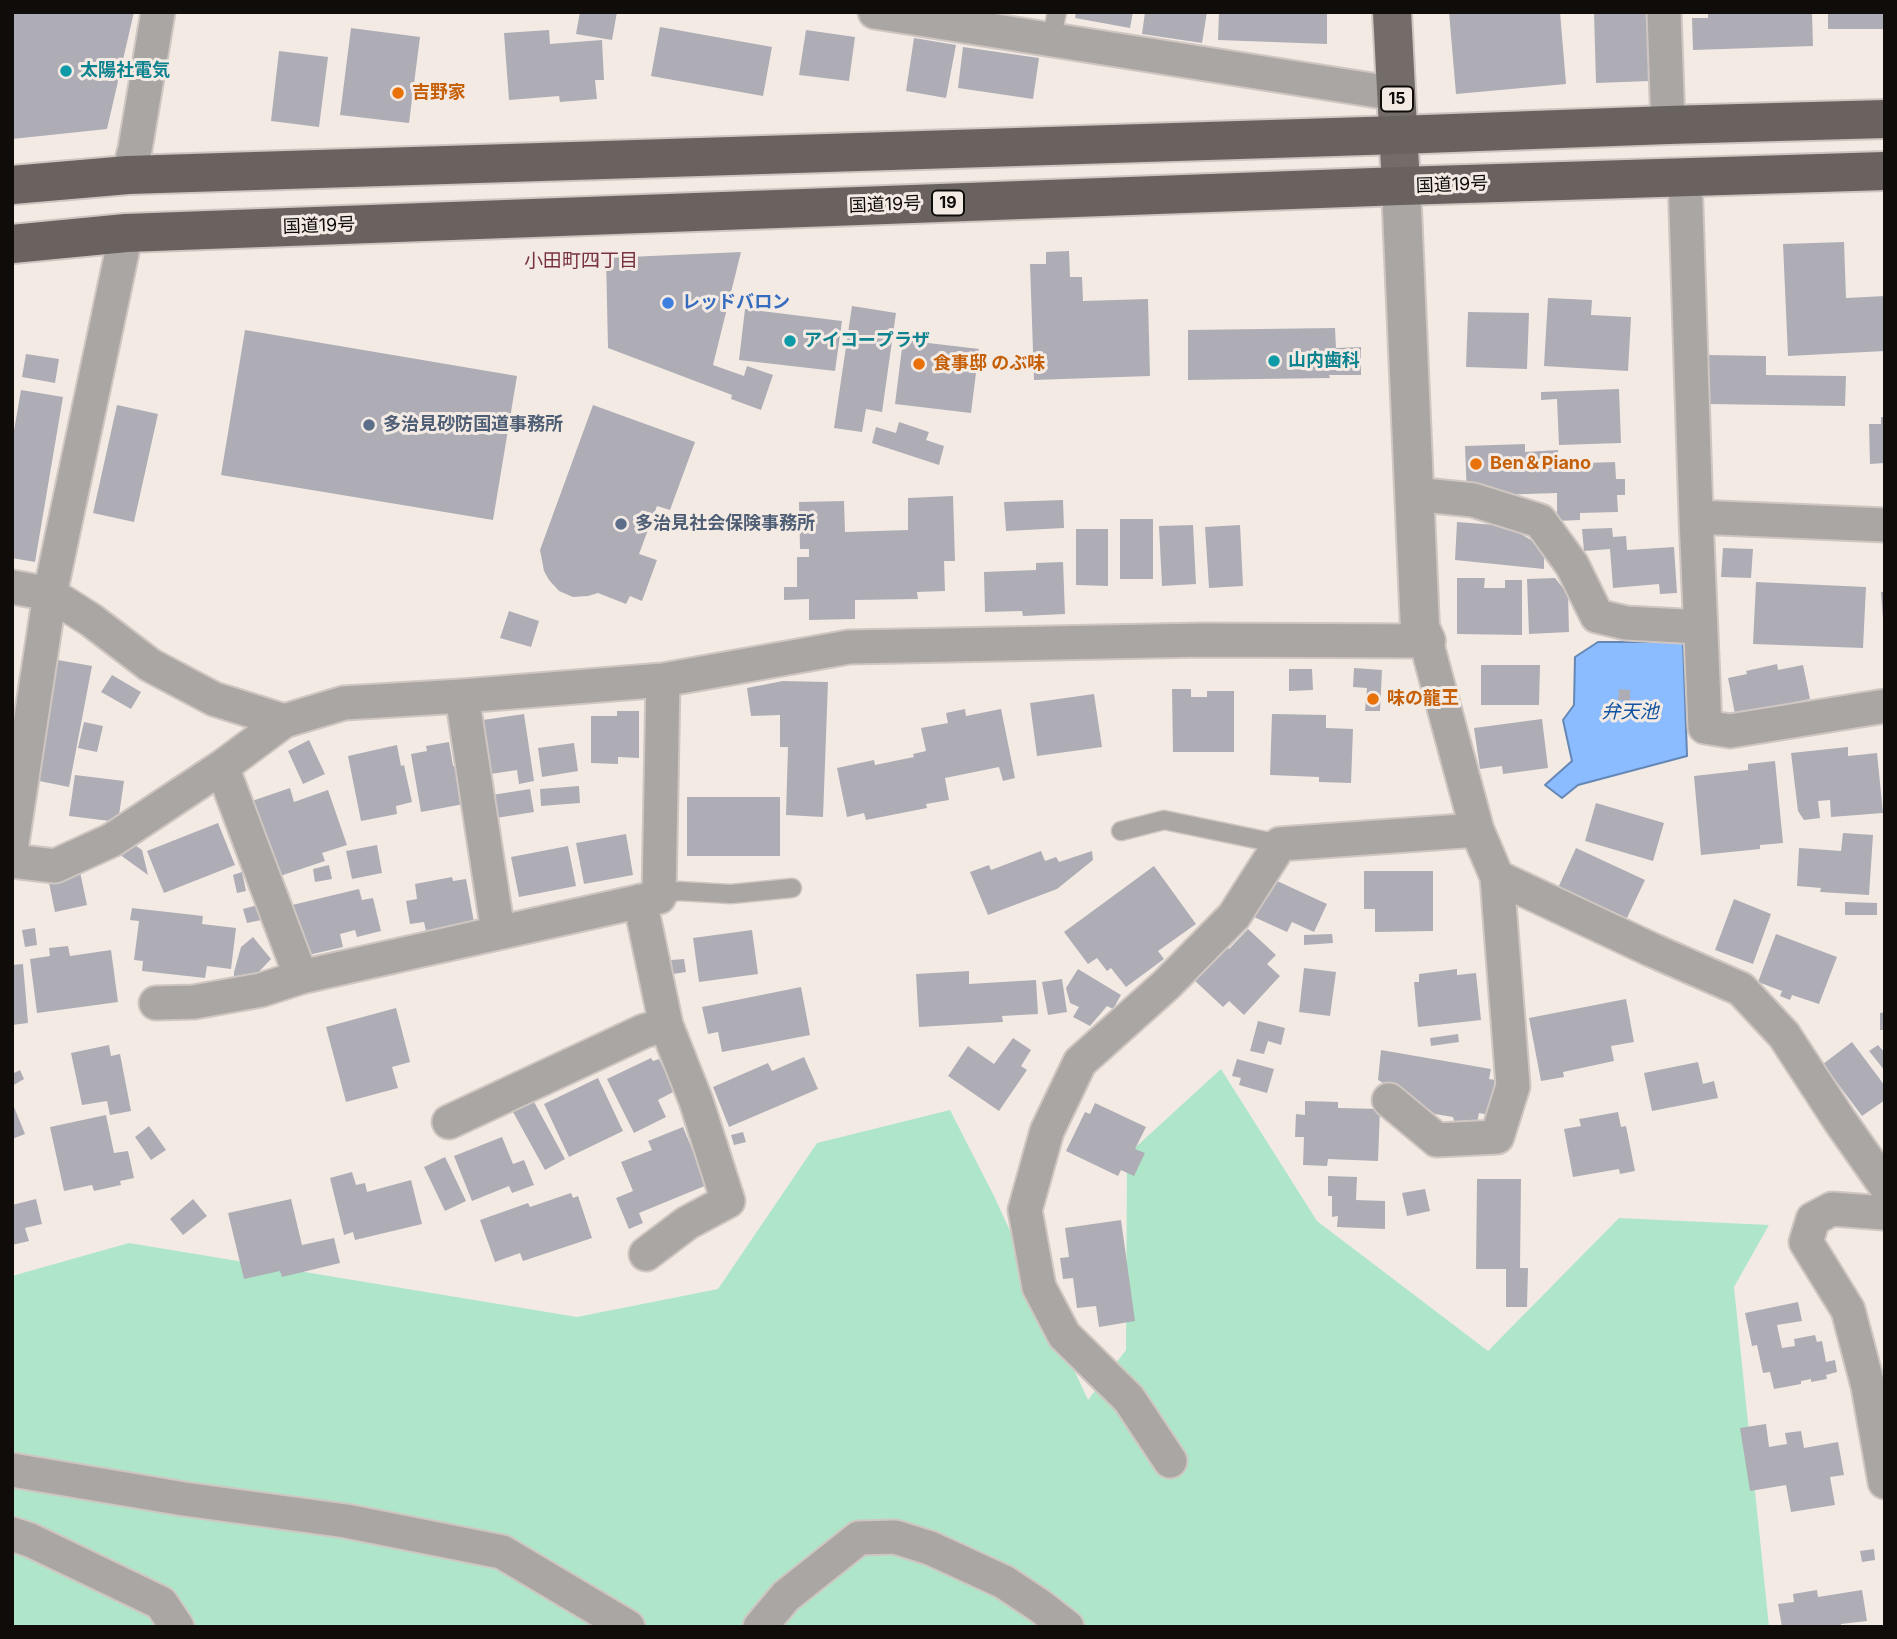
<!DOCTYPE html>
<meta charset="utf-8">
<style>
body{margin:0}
#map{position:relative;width:1897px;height:1639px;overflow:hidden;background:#f3eae4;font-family:Inter,sans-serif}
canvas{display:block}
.frame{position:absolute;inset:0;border:14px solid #0f0c0a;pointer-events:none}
</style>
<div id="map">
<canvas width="1897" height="1639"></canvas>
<div class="frame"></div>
</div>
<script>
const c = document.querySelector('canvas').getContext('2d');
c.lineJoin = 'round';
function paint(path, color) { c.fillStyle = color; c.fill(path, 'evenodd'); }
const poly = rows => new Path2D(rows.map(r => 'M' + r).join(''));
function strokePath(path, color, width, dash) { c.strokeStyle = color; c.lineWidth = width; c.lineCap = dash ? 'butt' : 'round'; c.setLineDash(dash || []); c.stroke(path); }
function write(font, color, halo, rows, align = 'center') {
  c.font = font + ' Inter,"Noto Sans JP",sans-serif'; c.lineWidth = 6; c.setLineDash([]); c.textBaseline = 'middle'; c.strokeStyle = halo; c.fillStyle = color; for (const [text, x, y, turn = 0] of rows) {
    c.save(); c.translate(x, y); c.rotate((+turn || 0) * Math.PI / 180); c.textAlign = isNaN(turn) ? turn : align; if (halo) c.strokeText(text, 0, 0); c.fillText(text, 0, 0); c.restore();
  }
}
const green = poly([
 [1221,1069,1317,1221,1488,1351,1619,1218,1769,1225,1734,1287,1769,1627,12,1627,12,1276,129,1243,577,1317,718,1289,817,1143,950,1110,994,1196,1088,1400,1126,1350,1127,1155]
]);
const water = poly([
 [1598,642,1683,642,1687,756,1578,785,1562,798,1545,785,1572,761,1563,720,1574,705,1575,657,1598,642]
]);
const building = poly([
 [12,12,134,12,107,129,12,139],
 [580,12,617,12,612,40,576,34],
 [1076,12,1133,12,1130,28,1075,18],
 [1145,12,1207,12,1202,43,1142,34],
 [1219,12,1327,12,1327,44,1218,40],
 [1449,12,1560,12,1566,84,1456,94],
 [1594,12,1647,12,1650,81,1596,83],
 [1708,12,1812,12,1813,46,1693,50,1692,18,1708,18],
 [1828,12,1885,12,1885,29,1828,29],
 [660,27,772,47,763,96,651,76],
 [351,28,420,37,409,123,340,115],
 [549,30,550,44,602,40,604,80,595,80,597,99,560,102,559,96,509,100,504,33],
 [806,30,855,37,849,81,799,75],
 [914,38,956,45,946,98,906,91],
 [963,47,1039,58,1033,99,958,88],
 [279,51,328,57,319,127,271,121],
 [1844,242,1846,298,1885,296,1885,351,1788,356,1783,244],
 [1069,251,1070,277,1082,277,1083,301,1148,299,1150,376,1034,380,1030,264,1046,264,1046,252],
 [741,252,713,365,744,376,747,366,773,375,761,410,731,399,732,395,608,348,606,258],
 [1548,298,1592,300,1591,315,1631,317,1628,371,1544,366],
 [852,306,896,313,882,412,866,409,862,432,834,428],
 [745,309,842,321,835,371,739,360],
 [1468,312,1529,313,1527,369,1466,367],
 [1335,328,1336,348,1361,347,1361,375,1329,375,1330,378,1188,380,1188,330],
 [245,330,517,376,493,520,221,475],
 [903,340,979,349,971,413,895,404],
 [26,354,59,359,55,383,22,377],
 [1709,355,1766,356,1766,375,1846,376,1845,406,1708,404],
 [1619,389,1621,443,1559,445,1557,399,1541,400,1541,392],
 [21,390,63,397,35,562,12,558,12,442],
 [117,405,158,414,134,522,93,513],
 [593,405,695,442,670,510,657,506,639,554,657,560,642,601,630,596,626,604,598,593,588,596,573,597,559,591,549,580,544,571,540,550],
 [1881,417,1885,417,1885,463,1870,464,1869,424,1881,424],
 [899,422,929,432,926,440,944,446,939,465,872,443,876,427,896,433],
 [1525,444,1525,452,1558,450,1558,464,1615,462,1616,479,1625,479,1625,495,1617,495,1618,512,1580,513,1580,520,1557,521,1557,493,1467,496,1465,446],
 [953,496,955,561,944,561,945,591,917,592,918,599,855,600,855,619,809,620,809,599,784,600,784,587,797,587,797,557,809,557,809,549,800,549,799,502,844,501,845,532,908,530,908,498],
 [1063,500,1064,528,1006,531,1004,502],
 [1120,519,1153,519,1153,579,1120,579],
 [1457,522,1508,526,1544,548,1544,569,1455,560],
 [1193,525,1196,584,1162,586,1159,526],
 [1240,525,1243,586,1209,588,1205,527],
 [1612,528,1613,537,1626,536,1627,550,1674,547,1677,593,1660,594,1659,584,1613,588,1610,549,1584,551,1582,529],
 [1076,529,1108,529,1108,586,1076,585],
 [1723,548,1753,549,1751,578,1721,577],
 [1063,562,1065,614,1023,616,1022,611,985,612,984,572,1036,570,1036,563],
 [1457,578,1485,578,1484,588,1505,588,1505,580,1522,580,1522,635,1457,634],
 [1555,578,1568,594,1569,632,1529,634,1527,579],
 [1756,582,1866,587,1863,648,1753,644],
 [1881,592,1885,592,1885,619,1883,619],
 [509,611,539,621,531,647,500,638],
 [58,660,92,666,69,787,34,780],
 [1777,664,1778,670,1803,665,1810,699,1735,714,1728,678,1747,674,1746,671],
 [1481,665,1540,665,1539,705,1481,705],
 [1354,668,1382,670,1380,711,1365,711,1367,688,1353,687],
 [1289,669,1312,669,1313,690,1289,691],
 [112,675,141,692,131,709,101,692],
 [783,681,828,682,823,817,786,815,788,747,780,747,780,715,751,716,747,688],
 [1172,689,1191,689,1191,697,1207,697,1207,691,1234,691,1234,752,1173,752],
 [1619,689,1630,690,1630,701,1618,700],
 [1094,694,1102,747,1037,756,1030,703],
 [965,709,966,716,1001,709,1015,778,1003,781,999,767,945,778,949,800,926,804,927,808,866,820,864,813,847,817,837,768,874,760,875,765,914,757,913,754,926,751,921,728,948,723,946,713],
 [617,711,639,711,639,758,618,757,618,764,591,763,591,716,617,716],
 [524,714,534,781,519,784,517,770,484,775,476,721],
 [1272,714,1326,715,1326,728,1353,729,1351,783,1319,782,1319,777,1270,775],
 [1542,719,1548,768,1503,774,1502,766,1480,769,1474,728],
 [84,722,103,726,97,752,78,748],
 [309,740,325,774,303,784,288,751],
 [449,742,453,766,457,765,464,804,421,812,411,754,427,751,426,746],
 [574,743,578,771,542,777,538,748],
 [397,745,401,766,404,765,412,802,396,806,397,814,361,821,348,756],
 [1848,747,1848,756,1877,753,1883,813,1831,817,1830,800,1818,801,1820,818,1804,820,1798,811,1791,753],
 [1775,761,1783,843,1760,845,1760,849,1701,855,1694,776,1748,770,1748,764],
 [75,775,124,781,118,822,69,816],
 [579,786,580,803,541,806,540,789],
 [290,788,294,802,328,790,347,845,322,853,325,861,274,878,249,802],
 [530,789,534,812,496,818,492,795],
 [687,797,780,797,780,856,687,856],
 [1596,803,1664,823,1653,861,1585,841],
 [218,823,235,865,164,893,147,851],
 [1843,833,1873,835,1869,895,1820,892,1821,888,1797,886,1799,848,1841,851],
 [626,834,633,875,584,884,576,843],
 [129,841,142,850,148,875,119,854],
 [377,845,382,873,352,879,346,851],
 [568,846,576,886,519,897,511,857],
 [1576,848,1645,880,1626,920,1558,888],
 [1041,851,1045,861,1056,857,1059,862,1092,851,1093,860,1057,889,988,915,970,872,989,865,991,870],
 [329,865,332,879,315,882,313,869],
 [1154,866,1196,924,1158,951,1164,959,1126,987,1111,968,1107,971,1097,958,1088,964,1064,932],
 [1364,871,1433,871,1433,931,1375,932,1375,909,1364,909],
 [80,872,87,905,55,912,48,878],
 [242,872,246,891,237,893,233,875],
 [452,877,453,881,466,879,474,922,426,931,424,922,410,924,406,901,417,899,415,884],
 [1275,880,1327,904,1314,932,1292,922,1287,932,1254,917,1262,899,1265,900],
 [359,889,362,900,373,898,381,931,357,937,355,930,340,934,343,947,300,957,288,906],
 [1734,899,1771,914,1753,964,1715,950],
 [1845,902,1877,903,1877,915,1845,915],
 [258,905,261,920,247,923,243,909],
 [132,908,203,916,202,924,236,928,231,969,207,966,205,978,142,971,143,961,134,960,139,921,130,920],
 [35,928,37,945,25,947,22,930],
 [1248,929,1276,955,1267,964,1280,976,1244,1015,1229,1001,1223,1007,1194,980,1225,946,1229,949],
 [752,930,758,974,699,982,693,938],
 [1332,934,1333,943,1304,945,1304,935],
 [1776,934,1837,957,1819,1004,1792,995,1790,1000,1780,996,1782,991,1758,982],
 [253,937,271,959,254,977,234,981,234,972,241,947],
 [68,946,70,956,111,950,118,1002,37,1013,30,959,50,956,49,948],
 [684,959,686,972,673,974,671,960],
 [23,964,28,1023,12,1025,12,965],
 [1304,968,1336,972,1330,1016,1299,1012],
 [1078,969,1121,995,1113,1009,1107,1006,1090,1026,1073,1017,1079,1007,1070,1003,1066,988],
 [1457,969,1457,975,1476,973,1481,1020,1418,1027,1414,982,1419,982,1419,974],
 [969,971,969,984,1036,980,1038,1014,1002,1016,1003,1022,919,1027,916,974],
 [1062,979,1067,1012,1048,1015,1042,982],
 [801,987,810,1035,722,1052,718,1032,708,1034,702,1007],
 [1626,999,1634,1042,1611,1046,1614,1061,1563,1072,1564,1077,1541,1081,1529,1018],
 [396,1008,410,1062,392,1067,398,1088,346,1102,326,1027],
 [1885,1012,1885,1030,1880,1030,1880,1013],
 [1258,1021,1285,1028,1281,1045,1268,1041,1264,1054,1250,1051],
 [1458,1034,1459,1042,1431,1046,1430,1038],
 [1013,1038,1031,1050,1021,1066,1027,1070,999,1111,948,1076,968,1046,994,1064],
 [1852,1042,1885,1086,1885,1100,1862,1116,1823,1064],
 [109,1045,111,1056,120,1054,131,1111,110,1115,107,1101,82,1105,71,1053],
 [1878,1045,1885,1053,1885,1071,1869,1051],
 [1381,1050,1491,1069,1489,1079,1495,1080,1489,1115,1479,1113,1476,1128,1455,1124,1453,1117,1435,1114,1378,1080],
 [804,1057,818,1089,729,1127,713,1087,768,1063,772,1071],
 [651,1058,653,1061,659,1059,675,1091,658,1100,666,1117,634,1133,607,1079],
 [1237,1059,1274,1069,1267,1093,1239,1085,1241,1078,1232,1076],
 [1698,1062,1703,1084,1714,1081,1718,1098,1652,1111,1644,1073],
 [20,1070,24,1079,12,1086,12,1074],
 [598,1078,623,1131,569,1157,544,1104],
 [533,1100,565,1159,545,1170,513,1112],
 [1305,1101,1338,1102,1338,1108,1380,1109,1378,1161,1328,1159,1327,1166,1303,1165,1304,1137,1295,1137,1296,1114,1305,1115],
 [12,1102,25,1134,12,1139],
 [1095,1103,1146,1127,1135,1149,1145,1153,1134,1176,1121,1170,1118,1176,1066,1151,1085,1112,1090,1114],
 [1618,1112,1621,1127,1626,1126,1635,1171,1620,1174,1619,1169,1573,1177,1564,1129,1581,1126,1579,1119],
 [106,1115,114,1153,128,1151,134,1178,120,1181,121,1185,94,1191,92,1185,64,1191,50,1127],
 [149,1126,166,1150,151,1160,135,1137],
 [683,1127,707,1185,639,1213,643,1223,629,1229,616,1198,633,1191,621,1162,652,1150,648,1141],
 [743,1132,746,1142,734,1145,731,1135],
 [502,1137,513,1164,524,1160,534,1185,512,1193,509,1186,472,1201,454,1156],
 [445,1157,466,1201,445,1211,424,1167],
 [352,1172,356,1185,365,1183,367,1192,411,1180,422,1224,355,1240,353,1232,344,1235,330,1178],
 [1328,1176,1357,1177,1356,1200,1385,1201,1385,1229,1337,1227,1338,1216,1332,1217,1332,1196,1328,1196],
 [1477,1179,1521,1179,1520,1268,1528,1268,1527,1307,1506,1307,1506,1269,1476,1269],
 [1425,1189,1430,1211,1407,1216,1402,1193],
 [571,1193,573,1198,578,1196,592,1238,523,1261,520,1253,495,1262,480,1220,528,1203,530,1207],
 [36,1199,42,1224,25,1228,29,1241,12,1245,12,1205],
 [193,1199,207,1216,183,1235,170,1219],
 [291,1199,302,1245,334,1238,340,1263,282,1277,280,1271,244,1279,228,1213],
 [1121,1220,1135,1321,1099,1327,1096,1306,1077,1308,1073,1278,1063,1279,1060,1258,1069,1257,1065,1228],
 [1798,1302,1802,1321,1777,1325,1782,1348,1795,1346,1794,1339,1815,1335,1817,1342,1822,1341,1826,1362,1835,1360,1837,1372,1826,1375,1827,1379,1811,1382,1811,1379,1801,1381,1801,1384,1774,1389,1770,1372,1763,1373,1757,1345,1752,1346,1745,1313],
 [1766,1424,1769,1447,1787,1444,1785,1433,1801,1431,1804,1448,1838,1442,1844,1475,1830,1477,1835,1505,1791,1512,1786,1485,1750,1491,1740,1428],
 [1874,1549,1875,1560,1862,1562,1860,1551],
 [1817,1590,1818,1597,1862,1590,1867,1621,1841,1624,1841,1627,1782,1627,1778,1604,1794,1602,1793,1594]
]);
const service = poly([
 [1051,40,1057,12],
 [1121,831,1164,820,1280,844],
 [659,897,678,891,731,894,792,888]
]);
const minor = poly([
 [875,12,1397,94],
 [1664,12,1668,125],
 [128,175,135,149,158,12],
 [1685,177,1696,517,1705,727,1730,731,1885,706],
 [1414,494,1473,500,1540,521,1572,565,1597,616,1626,623,1700,627],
 [1696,517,1885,525],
 [12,587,50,594,91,620,150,665,214,699,284,721],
 [462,696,498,932],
 [222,767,301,977,659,897,663,680],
 [12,843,50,594,126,233],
 [12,861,55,866,112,840,222,767,284,721,344,703,462,696,663,680,849,647,1203,640,1426,641,1477,830,1497,877,1652,950,1741,989,1784,1035,1840,1121,1885,1185],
 [640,901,666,1025,696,1101,728,1201,687,1223,646,1254],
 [156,1003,194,1002,261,990,301,977],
 [1389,1100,1437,1140,1497,1137,1513,1086,1497,877],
 [449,1122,644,1031,666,1025],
 [1885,1213,1832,1209,1813,1219,1806,1242,1848,1310,1868,1386,1885,1482],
 [1170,1461,1129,1399,1064,1335,1039,1287,1025,1210,1047,1131,1080,1062,1166,985,1234,916,1280,844,1477,830],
 [12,1470,184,1499,346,1521,502,1552,628,1627],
 [12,1534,30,1540,161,1603,177,1627],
 [760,1627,786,1596,859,1538,895,1537,930,1548,1004,1582,1040,1606,1067,1627]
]);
const tertiary = poly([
 [1401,186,1420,628,1426,641]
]);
const primary = poly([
 [1392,12,1401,186]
]);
const trunk = poly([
 [12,185,128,175,1398,135,1668,125,1885,119],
 [12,244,126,233,1401,186,1885,171]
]);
const markers = [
 [66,71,7,"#0f9aa8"],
 [398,93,7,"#e8710a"],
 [668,303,7,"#3f7fe0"],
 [790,341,7,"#0f9aa8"],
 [1274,361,7,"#0f9aa8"],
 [919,364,7,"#e8710a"],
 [369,425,7,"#5c6f8a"],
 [1476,464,7,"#e8710a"],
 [621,524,7,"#5c6f8a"],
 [1373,699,7,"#e8710a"]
];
const shields = [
 [1397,99,32],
 [948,203,32]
];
const shieldNames = [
 ["15",1397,99],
 ["19",948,203]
];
const cultureNames = [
 ["太陽社電気",80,71],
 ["アイコープラザ",804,341],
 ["山内歯科",1288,361]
];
const foodNames = [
 ["吉野家",412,93],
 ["食事邸 のぶ味",933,364],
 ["Ben＆Piano",1490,464],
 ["味の龍王",1387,699]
];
const streetNames = [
 ["国道19号",1452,185,-2],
 ["国道19号",885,205,-2],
 ["国道19号",319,226,-2]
];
const shopNames = [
 ["レッドバロン",682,303]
];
const serviceNames = [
 ["多治見砂防国道事務所",383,425],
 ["多治見社会保険事務所",635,524]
];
const neighbourhoodNames = [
 ["小田町四丁目",581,261]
];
const waterNames = [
 ["弁天池",1630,712]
];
paint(green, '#afe6ca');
paint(water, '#8abcff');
strokePath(water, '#6587b6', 2);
paint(building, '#aeadb6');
strokePath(service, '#cfc6c1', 21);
strokePath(minor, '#cfc6c1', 37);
strokePath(tertiary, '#cfc6c1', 42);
strokePath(primary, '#cfc6c1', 42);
strokePath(trunk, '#cfc6c1', 42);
strokePath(service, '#aaa6a3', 18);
strokePath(minor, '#aaa6a3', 33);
strokePath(tertiary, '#aaa6a3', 38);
strokePath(primary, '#736c68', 38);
strokePath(trunk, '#69625e', 38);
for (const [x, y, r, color] of markers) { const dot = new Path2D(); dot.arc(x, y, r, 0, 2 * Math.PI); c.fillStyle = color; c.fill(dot); strokePath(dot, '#f3eae4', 2.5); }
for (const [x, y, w] of shields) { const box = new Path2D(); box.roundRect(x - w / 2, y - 12.5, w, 25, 5); c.fillStyle = '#f3eae4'; c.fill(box); strokePath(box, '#0f0c0a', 2); }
write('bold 16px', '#0f0c0a', null, shieldNames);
write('bold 18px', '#0d838f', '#f3eae4', cultureNames, 'left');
write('bold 18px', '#c56008', '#f3eae4', foodNames, 'left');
write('18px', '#0f0c0a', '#f3eae4', streetNames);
write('bold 18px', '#366cbe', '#f3eae4', shopNames, 'left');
write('bold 18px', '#4e5e75', '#f3eae4', serviceNames, 'left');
write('19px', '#773143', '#f3eae4', neighbourhoodNames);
write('italic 19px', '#1254a1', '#f3eae4', waterNames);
</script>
